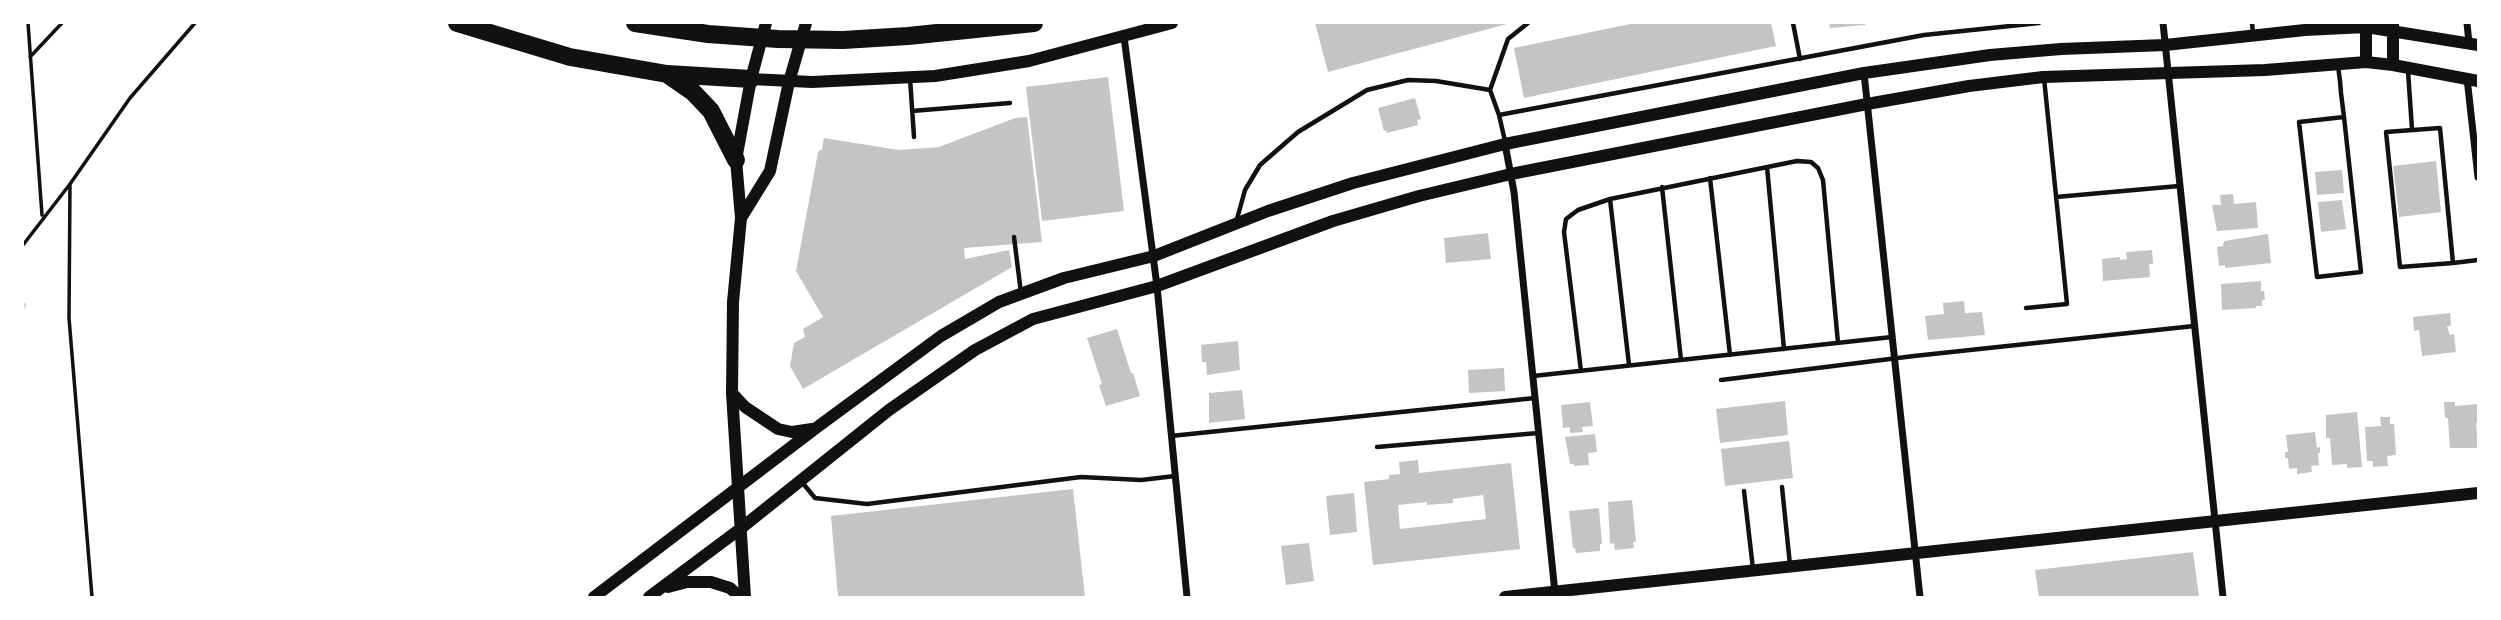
<!DOCTYPE html>
<style>
body{margin:0}
#map{position:relative;width:2501px;height:620px;overflow:hidden;background:#fff;font-family:Arial,sans-serif}
canvas{display:block}
.frame{position:absolute;inset:0;border:24px solid #fff;pointer-events:none}
</style>
<div id="map">
<canvas width="2501" height="620"></canvas>
<div class="frame"></div>
</div>
<script>
const c = document.querySelector('canvas').getContext('2d');
c.lineJoin = 'round';
const poly = rows => new Path2D(rows.map(r => 'M' + r).join(''));
function strokePath(path, color, width, dash) { c.strokeStyle = color; c.lineWidth = width; c.lineCap = dash ? 'butt' : 'round'; c.setLineDash(dash || []); c.stroke(path); }
function paint(path, color) { c.fillStyle = color; c.fill(path, 'evenodd'); }
const stream = poly([
 [23,307,24,305]
]);
const building = poly([
 [1315,23,1507,23,1507,24,1328,72],
 [1635,23,1771,23,1776,46,1524,98,1514,48],
 [1829,23,1865,23,1865,25,1830,28],
 [1108,77,1124,211,1042,221,1026,87],
 [1415,98,1421,119,1417,120,1418,125,1387,133,1386,130,1384,131,1378,108],
 [1027,117,1042,242,964,248,965,259,1009,250,1012,267,803,389,790,366,794,343,805,337,803,329,823,317,796,271,818,152,822,149,824,138,899,150,939,147,1015,118],
 [2436,161,2441,212,2399,217,2393,166],
 [2342,170,2344,193,2317,195,2315,172],
 [2233,194,2234,204,2256,202,2258,228,2217,231,2212,205,2221,205,2220,195],
 [2342,200,2346,229,2321,232,2318,202],
 [1488,233,1491,259,1446,263,1444,238],
 [2268,234,2271,263,2225,268,2225,265,2219,266,2217,247,2223,246,2224,241],
 [2152,250,2153,264,2149,264,2150,277,2103,281,2102,259,2120,257,2120,260,2127,259,2126,252],
 [2261,281,2261,291,2264,291,2265,300,2262,300,2262,306,2256,306,2256,308,2222,310,2221,284],
 [1964,301,1965,313,1982,312,1985,335,1928,340,1925,316,1944,314,1943,303],
 [2450,313,2451,325,2447,327,2450,335,2454,334,2456,352,2422,356,2419,330,2414,331,2413,317],
 [1117,329,1131,373,1133,373,1140,396,1106,406,1099,385,1102,384,1087,338],
 [1238,341,1240,370,1207,375,1206,362,1202,362,1201,345],
 [1504,368,1505,391,1469,393,1468,370],
 [1242,390,1245,419,1209,423,1209,393],
 [1785,401,1788,435,1720,443,1716,409],
 [1590,402,1593,426,1582,427,1583,432,1570,433,1570,427,1563,428,1561,405],
 [2444,402,2455,402,2455,406,2478,404,2478,423,2476,423,2478,448,2450,448,2448,418,2445,418],
 [2357,412,2362,467,2347,468,2347,464,2332,465,2330,438,2326,438,2326,415],
 [2380,417,2390,417,2390,424,2394,424,2396,455,2387,456,2388,466,2373,467,2373,461,2367,461,2365,427,2381,426],
 [2315,432,2317,448,2320,447,2320,453,2318,453,2319,465,2311,466,2312,472,2297,474,2297,468,2289,469,2288,458,2285,458,2285,452,2288,452,2286,435],
 [1595,434,1597,452,1588,453,1589,465,1574,466,1574,464,1570,464,1565,437],
 [1789,441,1793,478,1725,486,1721,449],
 [1418,460,1419,473,1511,463,1520,549,1373,565,1364,482,1389,479,1389,475,1400,474,1399,462],
 [1483,495,1486,519,1400,529,1398,505,1427,502,1427,505,1453,503,1453,499],
 [1073,489,1085,597,838,597,831,516],
 [1354,493,1357,532,1330,535,1326,496],
 [1632,500,1636,542,1633,542,1634,548,1615,550,1614,543,1610,544,1608,502],
 [1599,508,1602,544,1600,544,1600,551,1576,553,1575,548,1573,548,1569,511],
 [1309,543,1314,581,1286,585,1281,546],
 [2193,552,2199,597,2039,597,2035,570]
]);
const path = poly([
 [28,23,42,215],
 [30,57,62,23],
 [70,184,69,318,92,597],
 [23,245,70,184,130,98,195,23]
]);
const service = poly([
 [1793,23,1800,59],
 [2252,23,2253,33],
 [2338,66,2340,81,2341,93,2344,117,2361,272,2317,277,2299,122,2344,117],
 [2408,71,2412,129],
 [910,78,914,137],
 [1490,90,1508,39,1528,23],
 [912,111,1010,103],
 [1499,115,1924,35,2039,23],
 [1767,167,1784,349],
 [1710,178,1730,355],
 [1662,187,1681,360],
 [2056,197,2179,186],
 [1610,199,1629,365],
 [1237,219,1245,190,1260,165,1298,132,1367,90,1408,80,1436,81,1490,90,1499,115,1505,141],
 [1014,237,1021,293],
 [2453,263,2440,128,2386,132,2400,267,2453,263,2478,260],
 [2026,308,2067,304,2044,78],
 [1581,371,1564,232,1566,219,1578,210,1610,199,1797,161,1811,162,1818,168,1823,180,1838,343],
 [1533,376,1892,337],
 [1721,380,1914,356,2194,326],
 [1171,436,1535,398],
 [1377,447,1538,433],
 [801,481,815,498,867,504,1081,477,1141,480,1175,476],
 [1782,487,1790,565],
 [1744,491,1753,569]
]);
const minor = poly([
 [2163,23,2223,597],
 [2467,23,2469,43],
 [1124,37,1157,286,1187,597],
 [1864,73,1920,597],
 [2467,78,2478,177],
 [1505,144,1514,192,1555,593]
]);
const tertiary = poly([
 [741,218,770,171,789,82,806,23],
 [745,597,732,393,733,302,741,218,736,160,751,79,766,23],
 [1505,597,2478,493]
]);
const secondary = poly([
 [2366,23,2366,62],
 [2393,65,2393,23],
 [751,79,812,82,935,76,1029,61,1172,23],
 [732,393,745,407,778,429,792,432,812,429],
 [668,587,687,582,711,582,730,588,740,597],
 [594,597,816,428,941,336,999,302,1064,278,1154,256,1268,211,1353,183,1505,144,1864,73,1990,55,2061,49,2165,45,2305,30,2366,27,2478,45],
 [649,597,740,529,889,410,975,350,1033,319,1157,286,1333,221,1419,196,1511,174,1867,104,1969,86,2043,77,2265,70,2366,62,2393,65,2478,81]
]);
const motorway = poly([
 [457,23,570,57,667,74,751,79],
 [635,23,708,34,778,39,843,40,908,36,1034,23],
 [667,74,693,92,711,111,736,160]
]);
strokePath(stream, '#d9d9d9', 5);
paint(building, '#c4c4c4');
strokePath(path, '#111', 3.5);
strokePath(service, '#111', 4.5);
strokePath(minor, '#111', 7);
strokePath(tertiary, '#111', 12);
strokePath(secondary, '#111', 12);
strokePath(motorway, '#111', 18);
</script>
